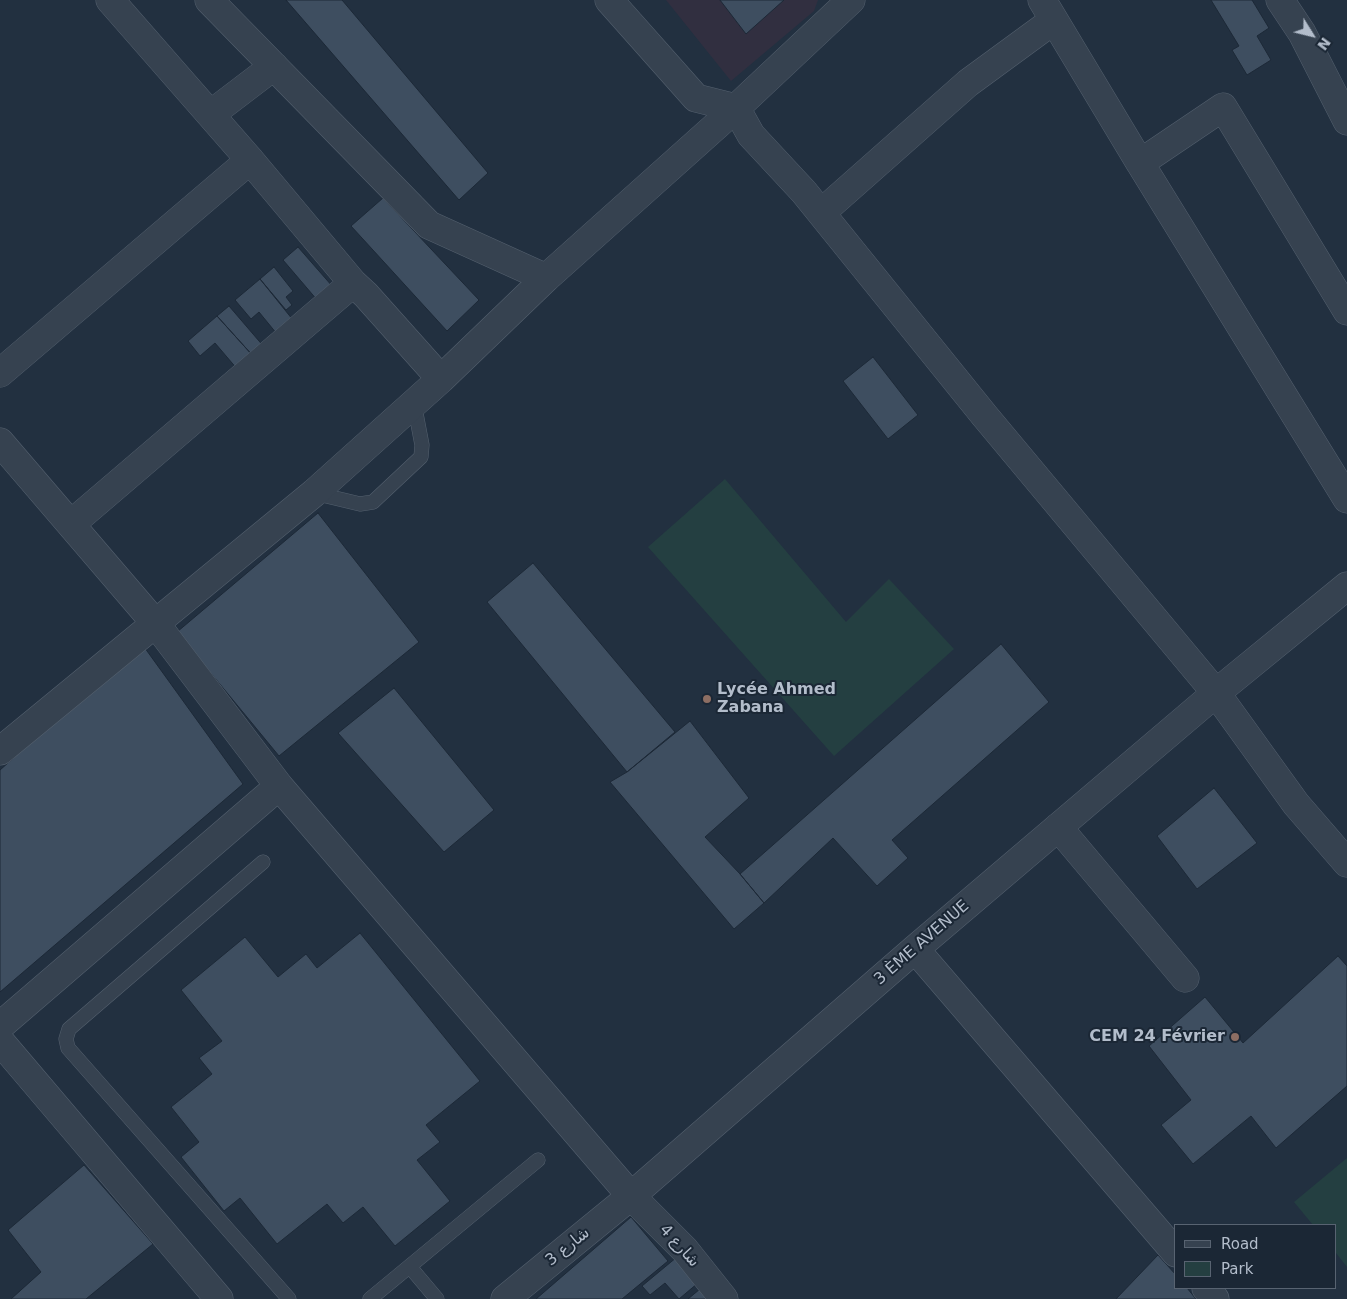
<!DOCTYPE html>
<meta charset="utf-8">
<style>
body{margin:0}
#map{position:relative;width:1347px;height:1299px;overflow:hidden;background:#223040;font-family:"DejaVu Sans",sans-serif}
canvas{display:block}
.legend{position:absolute;left:1174px;top:1224px;width:162px;height:65px;box-sizing:border-box;background:#1b2735;border:1px solid #586371;margin:0;padding:6px 9px;list-style:none;font-size:15px;color:#b3bdcb}
.legend li{display:flex;align-items:center;gap:10px;height:25px}
.legend b{width:25px;border:1px solid #586371}
.north{position:absolute;left:1287px;top:10px;width:50px;height:50px;-webkit-text-stroke:4px #1b2735;paint-order:stroke;rotate:126deg;font-size:14px;font-weight:700;line-height:20px;text-align:center;color:#b3bdcb}
.north::after{content:'';display:block;margin:auto;width:18px;height:22px;background:#b3bdcb;clip-path:polygon(50% 0,100% 100%,50% 72%,0 100%)}
</style>
<div id="map">
<canvas width="1347" height="1299"></canvas>
<ul class="legend">
<li><b style="height:6px;background:#364250"></b>Road</li>
<li><b style="height:14px;background:#243f41"></b>Park</li>
</ul>
<div class="north">N</div>
</div>
<script>
const c = document.querySelector('canvas').getContext('2d');
c.lineJoin = 'round';
function paint(path, color) { c.fillStyle = color; c.fill(path, 'evenodd'); }
const poly = rows => new Path2D(rows.map(r => 'M' + r).join(''));
function strokePath(path, color, width, dash) { c.strokeStyle = color; c.lineWidth = width; c.lineCap = dash ? 'butt' : 'round'; c.setLineDash(dash || []); c.stroke(path); }
function write(font, color, halo, rows, align = 'center') {
  c.font = font + ' "DejaVu Sans","Noto Sans Arabic",sans-serif'; c.lineWidth = 4; c.setLineDash([]); c.textBaseline = 'middle'; c.strokeStyle = halo; c.fillStyle = color; for (const [text, x, y, turn = 0] of rows) {
    c.save(); c.translate(x, y); c.rotate((+turn || 0) * Math.PI / 180); c.textAlign = isNaN(turn) ? turn : align; if (halo) c.strokeText(text, 0, 0); c.fillText(text, 0, 0); c.restore();
  }
}
const medical = poly([
 [666,0,818,0,814,11,731,81]
]);
const green = poly([
 [725,479,846,622,889,579,954,649,834,756,648,547],
 [1347,1158,1347,1267,1336,1253,1336,1225,1313,1225,1294,1202]
]);
const building = poly([
 [286,0,342,0,488,173,459,200,286,0],
 [720,0,784,0,746,34,720,0],
 [1211,0,1252,0,1269,28,1257,36,1271,60,1247,75,1232,50,1239,46,1211,0],
 [383,198,479,300,447,331,351,226,383,198],
 [298,247,333,287,318,301,283,260,298,247],
 [274,267,293,291,286,297,292,305,286,310,260,279,274,267],
 [260,279,293,320,277,334,259,312,251,319,235,300,260,279],
 [229,306,265,348,254,357,217,316,229,306],
 [217,316,254,357,238,370,215,343,200,356,188,341,217,316],
 [873,357,918,415,888,439,843,381,873,357],
 [318,513,419,642,279,756,177,632,318,513],
 [533,563,675,732,627,772,487,602,533,563],
 [142,644,243,784,0,992,0,770,142,644],
 [1001,644,1049,702,892,840,908,858,877,886,833,838,764,903,740,874,1001,644],
 [394,688,494,810,444,852,338,733,394,688],
 [690,721,749,798,705,837,740,874,764,903,734,929,610,782,627,772,690,721],
 [1214,788,1257,843,1197,889,1157,836,1214,788],
 [360,933,480,1081,426,1125,440,1142,417,1160,450,1201,395,1246,363,1207,343,1223,327,1204,277,1244,240,1198,224,1211,181,1157,199,1142,171,1107,212,1074,199,1058,222,1041,181,990,245,937,278,977,306,954,317,968,360,933],
 [1338,956,1347,966,1347,1086,1276,1148,1251,1116,1193,1164,1161,1125,1191,1100,1149,1046,1205,997,1243,1043,1338,956],
 [84,1165,153,1244,86,1299,11,1299,41,1272,8,1230,84,1165],
 [631,1217,668,1261,622,1299,536,1299,631,1217],
 [1158,1255,1176,1275,1176,1288,1187,1288,1196,1299,1116,1299,1158,1255],
 [677,1257,698,1283,679,1299,665,1283,650,1295,642,1286,677,1257],
 [700,1289,709,1299,688,1299,700,1289]
]);
const lane = poly([
 [314,493,360,504,373,502,421,457,422,445,414,403],
 [263,862,69,1029,66,1039,68,1048,289,1299],
 [410,1267,437,1299],
 [370,1299,538,1160]
]);
const street = poly([
 [110,0,250,160,353,283,366,295,441,379],
 [209,0,429,225,546,278],
 [609,0,696,98,736,108,851,0],
 [1042,0,1140,163,1223,107,1347,311],
 [1280,0,1302,33,1347,121],
 [211,114,274,66],
 [1140,163,1347,499],
 [821,213,968,83,1054,20],
 [0,373,250,160],
 [0,442,156,624,279,786,631,1196,685,1250,724,1299],
 [71,524,353,283],
 [0,751,314,493,441,379,546,278,736,108,751,135,804,192,984,415,1216,693,1296,804,1347,863],
 [1058,827,1185,978],
 [915,949,1176,1253],
 [0,1026,279,786],
 [0,1041,219,1299],
 [1206,1288,1215,1299],
 [505,1299,631,1196,915,949,1216,693,1347,586]
]);
const markers = [
 [707,699,5,"#8d6e63"],
 [1235,1037,5,"#8d6e63"]
];
const poiNames = [
 ["Lycée Ahmed",717,690],
 ["Zabana",717,708],
 ["CEM 24 Février",1225,1037,"right"]
];
const streetNames = [
 ["3 ÈME AVENUE",922,943,-41],
 ["شارع 4",679,1246,48],
 ["شارع 3",568,1247,-39]
];
paint(medical, '#312f40');
paint(green, '#243f41');
paint(building, '#3e4e60');
strokePath(building, '#1d2937', 1);
strokePath(lane, '#54606e', 15);
strokePath(street, '#54606e', 29);
strokePath(lane, '#364250', 14);
strokePath(street, '#364250', 28);
for (const [x, y, r, color] of markers) { const dot = new Path2D(); dot.arc(x, y, r, 0, 2 * Math.PI); c.fillStyle = color; c.fill(dot); strokePath(dot, '#1b2735', 2); }
write('bold 16px', '#b3bdcb', '#1b2735', poiNames, 'left');
write('16px', '#b3bdcb', '#1b2735', streetNames);
</script>
